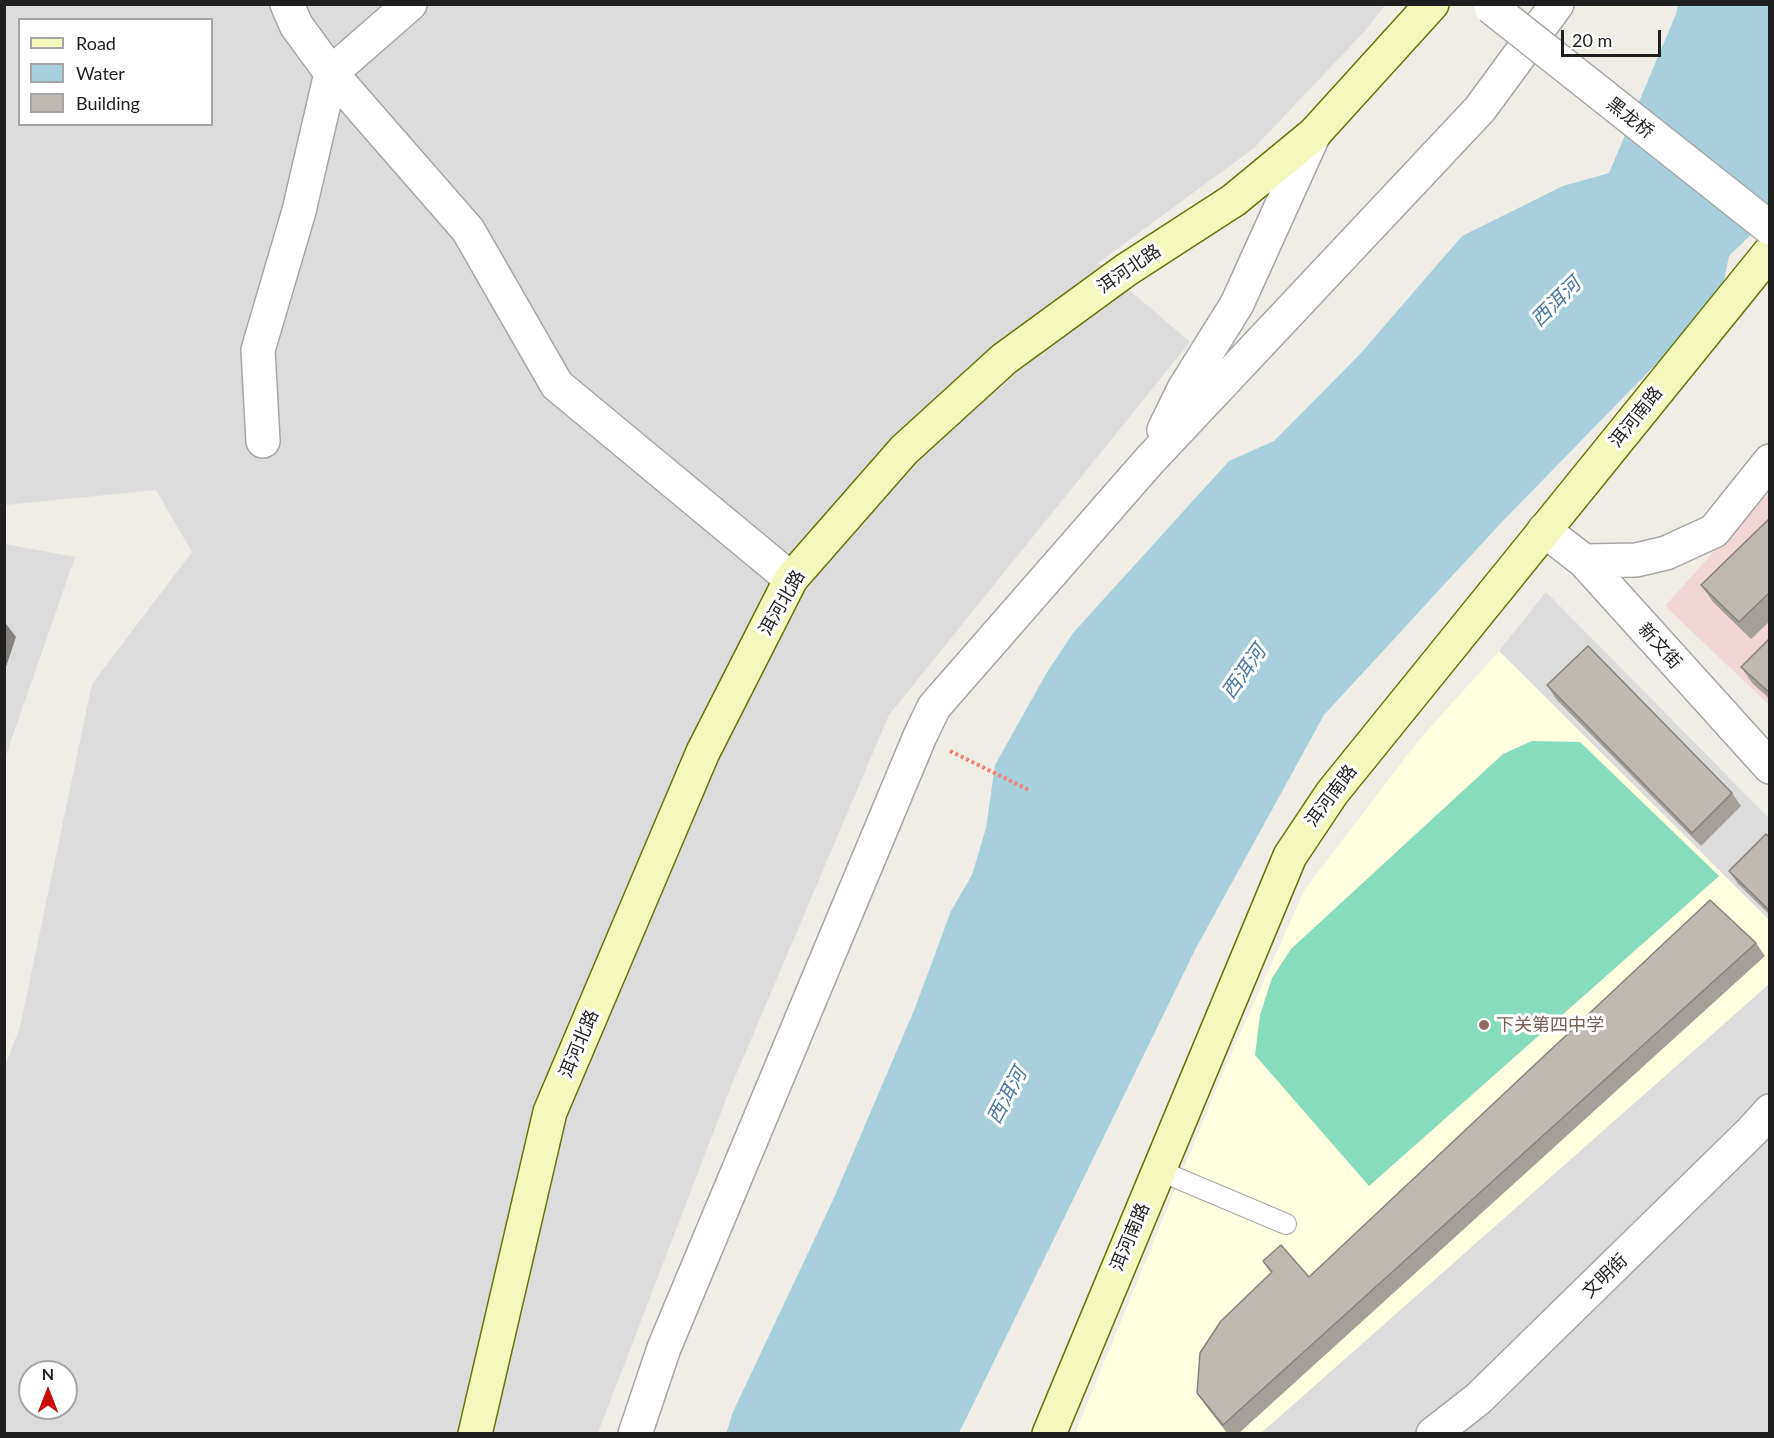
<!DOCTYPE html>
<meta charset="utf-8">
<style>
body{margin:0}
#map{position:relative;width:1774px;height:1438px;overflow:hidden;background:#f0ede6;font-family:Lato,sans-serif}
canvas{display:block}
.frame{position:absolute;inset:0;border:6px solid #1f1f1f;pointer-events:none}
.legend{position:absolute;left:18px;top:18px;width:195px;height:108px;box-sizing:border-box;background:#fff;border:2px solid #a5a5a5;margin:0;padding:8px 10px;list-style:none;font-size:18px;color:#1f1f1f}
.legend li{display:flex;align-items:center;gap:12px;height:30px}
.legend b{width:30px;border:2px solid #a5a5a5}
.north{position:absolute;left:18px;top:1360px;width:60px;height:60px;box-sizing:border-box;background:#fff;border:2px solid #a5a5a5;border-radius:50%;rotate:0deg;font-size:16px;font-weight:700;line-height:24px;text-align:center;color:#1f1f1f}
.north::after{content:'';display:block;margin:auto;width:21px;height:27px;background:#c80906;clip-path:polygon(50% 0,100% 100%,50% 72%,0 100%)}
.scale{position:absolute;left:1561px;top:30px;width:100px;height:27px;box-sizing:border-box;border:3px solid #1f1f1f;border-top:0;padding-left:8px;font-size:18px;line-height:21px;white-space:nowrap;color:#1f1f1f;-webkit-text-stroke:4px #fff;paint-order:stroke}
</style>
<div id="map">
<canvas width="1774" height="1438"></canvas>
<div class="frame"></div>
<ul class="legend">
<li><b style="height:8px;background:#f4f8bc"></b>Road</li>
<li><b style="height:16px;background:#a8cfdc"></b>Water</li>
<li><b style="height:16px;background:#c0b9b2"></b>Building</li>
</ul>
<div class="north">N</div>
<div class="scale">20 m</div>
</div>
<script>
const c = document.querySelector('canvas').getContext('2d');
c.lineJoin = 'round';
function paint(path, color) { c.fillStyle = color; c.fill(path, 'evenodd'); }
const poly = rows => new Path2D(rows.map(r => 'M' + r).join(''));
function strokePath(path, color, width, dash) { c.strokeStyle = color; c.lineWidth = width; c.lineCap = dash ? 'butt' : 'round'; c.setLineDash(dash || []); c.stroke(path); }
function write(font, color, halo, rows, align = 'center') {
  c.font = font + ' Lato,"Noto Sans SC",sans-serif'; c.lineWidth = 6; c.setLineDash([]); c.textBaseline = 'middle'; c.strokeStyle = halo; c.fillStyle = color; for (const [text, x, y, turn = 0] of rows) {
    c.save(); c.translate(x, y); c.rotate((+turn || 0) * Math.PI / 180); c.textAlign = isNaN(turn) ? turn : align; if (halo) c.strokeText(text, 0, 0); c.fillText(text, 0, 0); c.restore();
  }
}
const residential = poly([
 [5,5,1385,5,1364,32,1254,148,1098,263,1190,342,889,715,730,1089,598,1433,5,1433,5,1066,20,1027,92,684,192,552,156,490,5,505],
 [20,20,212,20,212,124,20,124],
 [30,1372,66,1372,66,1408,30,1408],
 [5,544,75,557,5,758],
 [1546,592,1769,818,1769,920,1499,651],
 [1769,984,1769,1433,1261,1433]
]);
const commercial = poly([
 [1769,490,1769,705,1665,606]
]);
const education = poly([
 [1499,651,1769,920,1769,984,1261,1433,1080,1434,1076,1431,1226,1065,1305,889,1419,740]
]);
const pitch = poly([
 [1532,741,1580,742,1719,876,1369,1186,1255,1055,1260,1015,1272,978,1291,949,1503,754]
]);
const water = poly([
 [1678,5,1769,5,1769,217,1729,256,1723,285,1694,325,1499,525,1324,715,1196,948,959,1433,726,1434,733,1412,833,1200,915,1008,951,911,972,875,986,828,995,765,1046,674,1073,633,1229,461,1274,441,1361,353,1462,236,1563,186,1609,173,1676,14]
]);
const path = poly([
 [950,751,1029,790]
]);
const lane = poly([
 [1158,1170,1286,1224]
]);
const street = poly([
 [287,4,296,25,331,73,468,230,557,385,791,579],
 [1164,430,1184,389,1237,304,1314,134],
 [263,441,258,350,299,211,331,73,410,4],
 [1544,530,1584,561,1770,767],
 [1584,561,1636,560,1666,553,1714,531,1770,461],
 [635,1434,664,1348,920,736,934,707,1149,461,1480,109,1557,4],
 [1433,1434,1478,1399,1752,1131,1770,1111]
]);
const secondary = poly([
 [475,1434,550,1112,703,752,791,579,904,450,1004,359,1126,270,1234,200,1314,134,1432,4],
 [1049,1434,1290,856,1332,793,1770,252]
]);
const streetBridge = poly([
 [1491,7,1770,228]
]);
const wall = poly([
 [1770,518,1770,621,1751,639,1713,602,1701,585],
 [1770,638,1770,699,1753,684,1741,667],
 [1547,685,1732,793,1741,806,1701,846,1556,699],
 [1770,838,1770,915,1738,884,1729,871],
 [1756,943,1765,956,1238,1434,1228,1434,1206,1406,1197,1393,1271,1273,1263,1261,1309,1277]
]);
const shadedWall = poly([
 [4,621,16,637,4,673]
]);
const building = poly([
 [1770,518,1770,592,1739,622,1701,585,1770,518],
 [1770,638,1770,693,1741,667,1770,638],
 [1588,646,1732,793,1692,833,1547,685,1588,646],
 [1766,834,1770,838,1770,911,1729,871,1766,834],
 [1710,900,1756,943,1223,1425,1197,1393,1200,1353,1221,1321,1272,1272,1263,1261,1281,1245,1309,1277,1710,900]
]);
const markers = [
 [1484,1025,6,"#8d6e63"]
];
const streetNames = [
 ["黑龙桥",1630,118,38],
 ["洱河北路",1129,269,-34],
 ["洱河南路",1636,417,-51],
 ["洱河北路",782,603,-60],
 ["新文街",1660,646,48],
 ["洱河南路",1331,796,-53],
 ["洱河北路",579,1044,-67],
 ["洱河南路",1130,1237,-67],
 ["文明街",1605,1276,-44]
];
const educationNames = [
 ["下关第四中学",1496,1025]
];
const waterNames = [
 ["西洱河",1556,302,-45],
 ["西洱河",1244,672,-55],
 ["西洱河",1007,1096,-62]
];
paint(residential, '#dddcdc');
paint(commercial, '#f0d7d6');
paint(education, '#fefee1');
paint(pitch, '#86dcbc');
paint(water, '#a8cfdc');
strokePath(lane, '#a6a6a6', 22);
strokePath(street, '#a6a6a6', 36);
strokePath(secondary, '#677408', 36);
strokePath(path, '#f68071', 4, [3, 3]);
strokePath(lane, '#fff', 20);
strokePath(street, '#fff', 33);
strokePath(secondary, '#f4f8bc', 33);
strokePath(streetBridge, '#a6a6a6', 36, []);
strokePath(streetBridge, '#fff', 33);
paint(wall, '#a59f99');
paint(shadedWall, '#86827d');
paint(building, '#c0b9b2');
strokePath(building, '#86827d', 1.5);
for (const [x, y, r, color] of markers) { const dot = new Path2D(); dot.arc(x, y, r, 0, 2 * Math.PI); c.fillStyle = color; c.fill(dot); strokePath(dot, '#fff', 2); }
write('18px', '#1f1f1f', '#fff', streetNames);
write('18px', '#785e54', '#fff', educationNames, 'left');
write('italic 20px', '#4b77a5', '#fff', waterNames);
</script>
